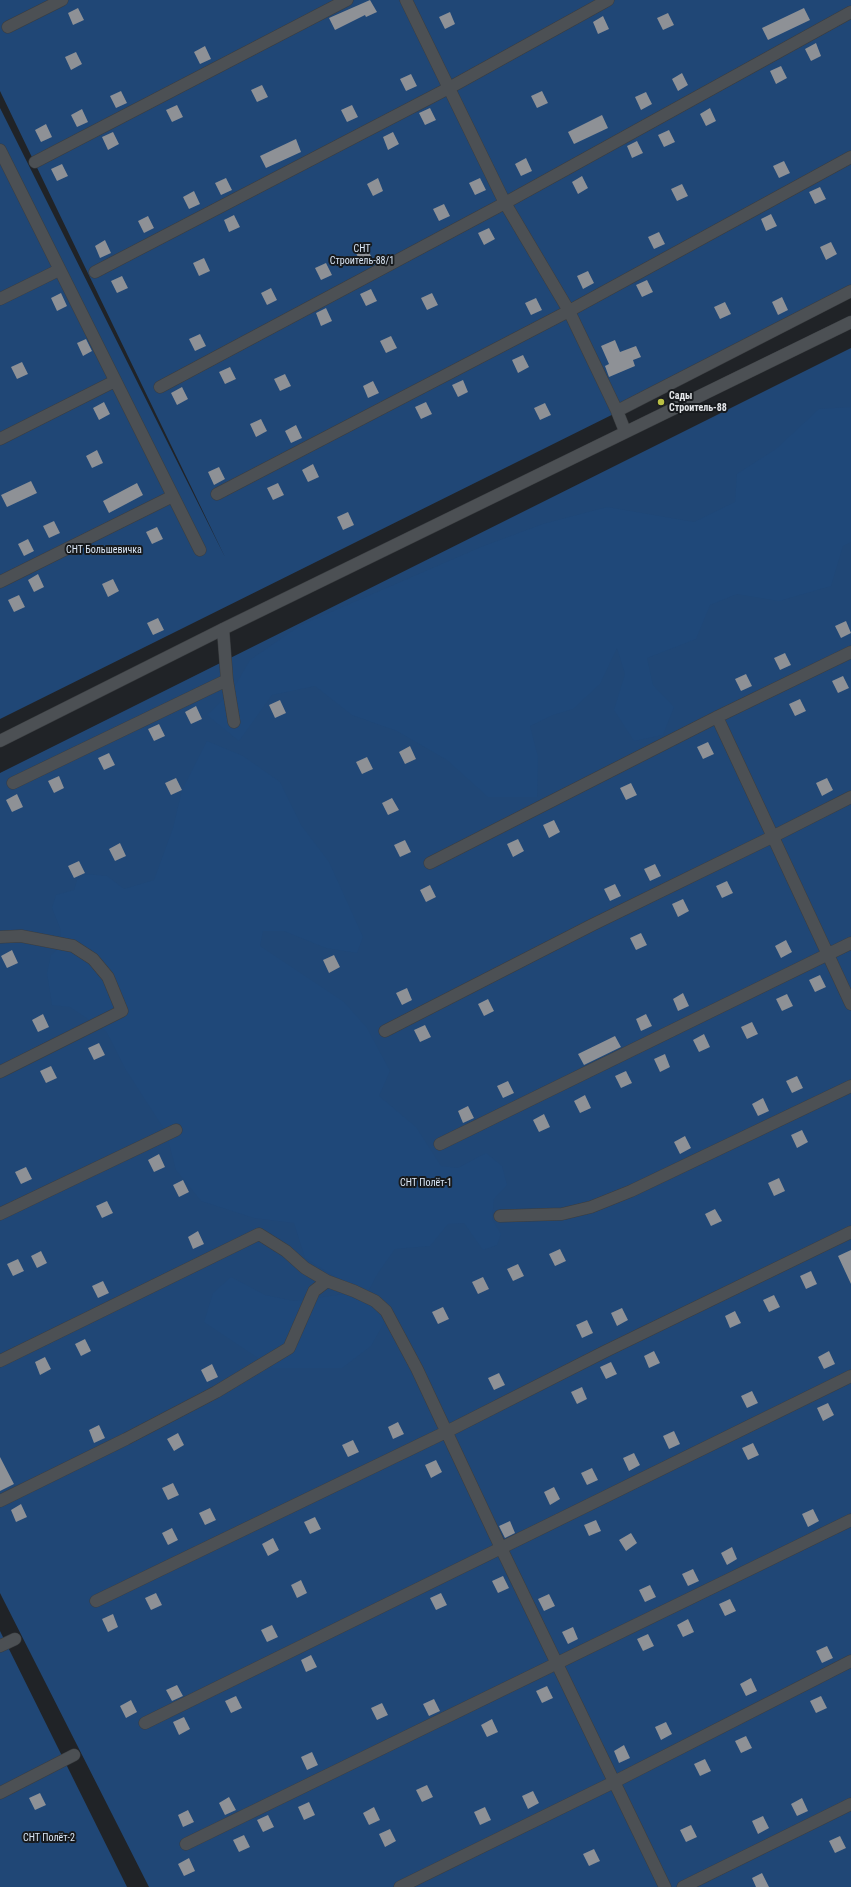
<!DOCTYPE html>
<meta charset="utf-8">
<style>
body{margin:0}
canvas{display:block;background:#202327}
</style>
<canvas width="851" height="1887"></canvas>
<script>
const c = document.querySelector('canvas').getContext('2d');
c.lineJoin = 'round';
function paint(path, color) { c.fillStyle = color; c.fill(path, 'evenodd'); }
const poly = rows => new Path2D(rows.map(r => 'M' + r).join(''));
function strokePath(path, color, width, dash) { c.strokeStyle = color; c.lineWidth = width; c.lineCap = dash ? 'butt' : 'round'; c.setLineDash(dash || []); c.stroke(path); }
function write(font, color, halo, rows, align = 'center') {
  c.font = font + ' "Roboto Condensed",sans-serif'; c.lineWidth = 4; c.setLineDash([]); c.textBaseline = 'middle'; c.strokeStyle = halo; c.fillStyle = color; for (const [text, x, y, turn = 0] of rows) {
    c.save(); c.translate(x, y); c.rotate((+turn || 0) * Math.PI / 180); c.textAlign = isNaN(turn) ? turn : align; if (halo) c.strokeText(text, 0, 0); c.fillText(text, 0, 0); c.restore();
  }
}
const green = poly([
 [0,0,851,0,851,296,0,719,0,108,225,557,0,91],
 [851,348,851,1887,149,1887,0,1593,0,773],
 [0,1631,127,1887,0,1887]
]);
const forest = poly([
 [851,407,851,542,843,546,831,586,779,601,737,594,710,605,696,639,647,658,653,685,674,707,663,735,634,741,614,710,625,674,617,648,600,684,573,709,553,715,530,726,538,757,537,797,488,797,447,760,397,731,352,715,315,686,272,695,239,741,207,715,232,691,250,660,301,625,481,547,543,524,607,507,694,522,735,502,737,474,776,449,819,409],
 [207,741,243,756,280,782,301,825,329,862,363,937,357,953,326,948,284,931,263,931,260,946,344,1002,367,1028,390,1071,379,1096,416,1127,441,1166,458,1168,486,1153,502,1166,507,1185,494,1199,492,1219,501,1234,497,1245,483,1250,464,1223,448,1224,430,1246,395,1249,378,1273,368,1292,339,1279,305,1258,294,1223,254,1218,201,1201,176,1170,166,1132,126,1070,106,1031,70,1007,52,1005,47,973,51,955,62,945,60,928,52,908,56,895,74,890,77,880,86,874,107,876,124,889,154,880,173,828,182,790],
 [231,1277,265,1295,294,1301,345,1294,368,1301,381,1313,384,1323,371,1346,342,1368,273,1368,204,1322,213,1293]
]);
const building = poly([
 [370,0,377,12,366,17,365,15,335,30,329,18],
 [78,8,84,20,73,25,68,13],
 [804,8,810,20,768,40,762,28],
 [450,12,455,24,445,29,439,17],
 [668,13,674,25,663,30,657,18],
 [603,16,609,29,598,34,593,22],
 [816,43,821,56,811,61,805,49],
 [205,46,211,59,200,64,194,52],
 [76,52,82,64,71,70,65,57],
 [781,66,787,78,776,84,770,71],
 [682,73,688,85,678,91,672,79],
 [411,74,417,86,406,91,400,79],
 [262,85,268,97,257,102,251,90],
 [121,91,127,103,116,108,110,96],
 [542,91,548,103,537,108,531,96],
 [646,92,652,104,641,110,635,97],
 [177,105,183,117,172,122,166,110],
 [352,105,358,117,347,122,341,110],
 [430,108,436,120,425,125,419,113],
 [710,108,716,121,706,126,700,114],
 [82,109,88,122,77,127,71,115],
 [602,115,608,128,574,144,568,132],
 [46,124,52,137,41,142,35,130],
 [669,130,675,142,664,147,658,135],
 [113,132,119,144,108,150,102,137],
 [393,132,399,144,388,150,383,137],
 [296,139,301,152,266,168,260,156],
 [637,141,643,153,632,158,627,146],
 [526,158,532,171,521,176,515,164],
 [784,161,790,173,779,178,773,166],
 [62,164,68,176,57,181,51,169],
 [582,176,588,188,578,194,572,182],
 [226,178,232,190,221,195,215,183],
 [378,178,383,191,373,196,367,184],
 [480,178,486,190,475,195,469,183],
 [682,184,688,196,677,201,671,189],
 [820,187,826,199,815,204,809,192],
 [194,191,200,204,189,209,183,197],
 [444,204,450,216,439,221,433,209],
 [771,214,777,226,766,231,761,219],
 [234,215,240,227,229,232,224,220],
 [148,216,154,228,144,233,138,221],
 [489,228,495,239,484,245,478,233],
 [659,232,665,244,654,249,648,237],
 [105,240,111,253,100,258,95,246],
 [831,242,837,254,826,260,820,247],
 [365,244,371,256,360,261,354,249],
 [204,258,210,271,199,276,193,263],
 [326,263,332,275,321,280,315,268],
 [588,271,594,283,583,289,577,276],
 [122,276,128,288,117,293,111,281],
 [647,280,653,292,642,297,636,285],
 [271,288,277,300,267,305,261,293],
 [371,289,377,301,366,306,360,294],
 [61,293,67,306,57,311,51,298],
 [432,293,438,305,427,310,421,298],
 [782,297,788,310,778,315,772,302],
 [536,298,542,310,531,315,525,303],
 [725,302,731,314,720,319,714,307],
 [326,308,332,321,321,326,316,313],
 [200,334,206,346,195,351,189,339],
 [391,336,397,348,386,353,380,341],
 [86,339,92,351,83,356,77,343],
 [615,340,620,352,636,346,641,357,633,360,635,366,609,377,605,366,609,364,601,346],
 [523,355,529,367,518,373,512,360],
 [22,362,28,374,17,379,11,367],
 [230,367,236,379,225,384,219,372],
 [285,374,291,386,280,391,274,379],
 [463,380,468,392,458,397,452,385],
 [373,381,379,393,368,398,363,386],
 [182,387,188,399,177,405,171,393],
 [104,402,110,414,99,420,93,408],
 [426,402,432,414,421,419,415,407],
 [545,403,551,415,540,420,534,408],
 [261,419,267,431,256,437,250,424],
 [296,425,302,438,291,443,285,431],
 [97,450,103,463,92,468,86,456],
 [313,464,319,477,308,482,302,470],
 [219,467,225,479,214,485,208,472],
 [31,481,37,493,7,507,1,495],
 [137,483,143,495,109,513,103,501],
 [278,483,284,495,273,500,267,488],
 [348,512,354,525,343,530,337,517],
 [54,521,60,533,49,538,43,526],
 [157,527,163,539,152,544,146,532],
 [28,539,34,551,24,556,18,544],
 [38,574,44,587,34,592,28,580],
 [113,579,119,591,108,597,102,584],
 [19,595,25,607,14,612,8,600],
 [158,618,164,630,153,635,147,623],
 [846,621,851,633,841,638,835,626],
 [785,653,791,665,780,670,774,658],
 [746,674,752,686,741,691,735,679],
 [843,676,849,688,838,693,832,681],
 [800,699,806,711,795,716,789,704],
 [280,700,286,713,275,718,269,705],
 [196,706,202,719,191,724,185,712],
 [159,724,165,736,154,741,148,729],
 [708,742,714,754,703,759,697,747],
 [410,746,416,759,405,764,399,752],
 [109,753,115,765,104,770,98,758],
 [367,757,373,769,362,774,356,762],
 [59,776,64,788,54,793,48,781],
 [176,778,182,790,171,795,165,783],
 [827,778,833,790,822,796,816,783],
 [631,783,637,795,626,800,620,788],
 [17,794,23,807,12,812,6,800],
 [392,798,399,810,388,815,382,803],
 [554,820,560,832,549,838,543,825],
 [518,839,524,851,513,857,507,844],
 [405,840,411,852,400,857,394,845],
 [120,843,126,856,115,861,109,849],
 [79,861,85,873,74,878,68,866],
 [655,864,661,876,650,881,644,869],
 [727,881,733,893,722,898,716,886],
 [615,884,621,896,610,901,604,889],
 [430,885,436,897,426,902,420,890],
 [683,899,689,911,678,917,672,904],
 [641,933,647,945,636,950,630,938],
 [786,940,792,952,781,958,775,946],
 [12,950,18,963,7,968,1,956],
 [334,955,340,967,329,973,323,960],
 [820,975,826,987,815,992,809,980],
 [407,988,412,1000,402,1005,396,993],
 [683,993,689,1006,678,1011,673,999],
 [787,994,793,1006,782,1011,776,999],
 [488,999,494,1011,484,1016,478,1004],
 [43,1014,49,1027,38,1032,32,1020],
 [646,1014,652,1026,641,1031,636,1019],
 [752,1022,758,1034,747,1039,741,1027],
 [425,1025,431,1037,420,1042,414,1030],
 [704,1034,710,1047,699,1052,693,1040],
 [615,1036,621,1047,584,1065,578,1054],
 [99,1043,105,1055,94,1060,88,1048],
 [665,1054,670,1067,660,1072,654,1059],
 [51,1066,57,1078,46,1083,40,1071],
 [626,1071,632,1083,621,1088,615,1076],
 [797,1076,803,1088,792,1093,786,1081],
 [508,1081,514,1093,503,1098,497,1086],
 [585,1095,591,1108,580,1113,574,1101],
 [763,1098,769,1111,758,1116,752,1104],
 [468,1106,474,1118,463,1123,458,1111],
 [544,1114,550,1127,539,1132,533,1120],
 [802,1130,808,1142,797,1148,791,1135],
 [685,1136,691,1148,680,1154,674,1142],
 [159,1154,165,1167,154,1172,148,1160],
 [26,1167,32,1179,21,1184,15,1172],
 [779,1178,785,1191,774,1196,768,1183],
 [183,1180,189,1192,179,1197,173,1185],
 [107,1201,113,1213,102,1218,96,1206],
 [715,1209,722,1221,711,1226,705,1214],
 [198,1231,204,1244,193,1249,188,1237],
 [560,1249,566,1261,555,1266,549,1254],
 [851,1250,851,1284,838,1256],
 [41,1251,47,1263,37,1268,31,1256],
 [18,1259,24,1271,13,1276,7,1264],
 [518,1264,524,1276,513,1281,507,1269],
 [811,1271,817,1284,806,1289,800,1276],
 [483,1277,489,1289,478,1294,472,1282],
 [103,1281,109,1293,98,1298,92,1286],
 [774,1295,780,1307,769,1312,763,1300],
 [443,1307,449,1319,438,1324,432,1312],
 [622,1308,628,1320,617,1326,611,1313],
 [735,1311,741,1323,730,1328,725,1316],
 [587,1320,593,1333,582,1338,576,1325],
 [85,1339,91,1351,81,1356,75,1344],
 [654,1351,660,1363,649,1368,644,1356],
 [829,1351,835,1364,824,1369,818,1357],
 [45,1357,51,1369,40,1375,35,1362],
 [611,1362,617,1374,606,1379,600,1367],
 [212,1364,218,1377,207,1382,201,1370],
 [499,1373,505,1385,494,1390,488,1378],
 [582,1387,587,1399,577,1404,571,1392],
 [752,1391,758,1403,747,1408,741,1396],
 [828,1403,834,1415,823,1421,817,1408],
 [398,1422,404,1434,393,1439,388,1427],
 [99,1425,105,1438,94,1443,89,1430],
 [674,1431,680,1444,669,1449,663,1436],
 [178,1433,184,1445,174,1451,167,1439],
 [353,1440,359,1452,348,1457,342,1445],
 [753,1443,759,1455,748,1460,742,1448],
 [634,1453,640,1465,629,1471,623,1458],
 [0,1457,14,1484,0,1491],
 [436,1460,442,1472,431,1478,425,1465],
 [592,1468,598,1480,587,1485,581,1473],
 [173,1483,179,1495,168,1500,162,1488],
 [554,1487,560,1499,550,1505,544,1492],
 [21,1504,27,1517,16,1522,11,1510],
 [210,1508,216,1520,205,1525,199,1513],
 [813,1509,819,1521,808,1527,802,1514],
 [315,1517,321,1529,310,1534,304,1522],
 [596,1520,601,1531,589,1536,584,1525],
 [510,1521,515,1533,505,1538,499,1526],
 [172,1528,178,1540,168,1545,162,1533],
 [631,1533,637,1543,626,1551,619,1540],
 [273,1538,279,1550,268,1556,262,1544],
 [732,1547,737,1559,727,1565,721,1553],
 [693,1569,699,1581,688,1586,682,1574],
 [503,1576,509,1588,498,1593,492,1581],
 [301,1580,307,1593,297,1598,291,1585],
 [650,1585,656,1597,645,1602,639,1590],
 [156,1593,162,1605,151,1610,145,1598],
 [441,1593,447,1605,436,1610,430,1598],
 [549,1594,555,1606,544,1611,538,1599],
 [730,1599,736,1611,725,1616,719,1604],
 [113,1614,118,1627,108,1632,102,1619],
 [688,1619,694,1632,683,1637,677,1625],
 [272,1625,278,1637,267,1642,261,1630],
 [573,1627,578,1639,568,1644,562,1632],
 [648,1634,654,1646,643,1651,637,1639],
 [827,1646,833,1658,822,1663,816,1651],
 [311,1655,317,1667,306,1672,301,1660],
 [751,1678,757,1691,746,1696,740,1684],
 [177,1685,183,1696,172,1701,166,1690],
 [547,1686,553,1698,542,1703,536,1691],
 [236,1696,242,1708,231,1713,225,1701],
 [821,1696,827,1708,816,1713,810,1701],
 [434,1699,440,1711,429,1716,423,1704],
 [131,1700,137,1712,126,1718,120,1706],
 [382,1703,388,1715,377,1720,371,1708],
 [184,1717,190,1729,179,1735,173,1722],
 [492,1719,498,1732,487,1737,481,1725],
 [666,1722,672,1734,661,1740,655,1727],
 [746,1736,752,1748,741,1753,735,1741],
 [624,1745,630,1758,619,1763,614,1751],
 [312,1752,318,1765,307,1770,301,1757],
 [705,1759,711,1771,700,1776,694,1764],
 [427,1785,433,1797,422,1802,416,1790],
 [533,1791,539,1803,528,1809,522,1796],
 [40,1793,46,1805,35,1810,29,1798],
 [229,1797,236,1810,225,1815,219,1803],
 [802,1798,808,1811,797,1816,791,1804],
 [309,1802,315,1815,304,1820,298,1807],
 [374,1807,380,1820,369,1825,363,1813],
 [485,1807,491,1820,480,1825,474,1812],
 [188,1810,194,1822,183,1827,178,1815],
 [268,1815,274,1827,263,1832,257,1820],
 [763,1816,769,1828,758,1834,752,1821],
 [691,1825,697,1837,686,1842,680,1830],
 [390,1829,396,1841,385,1847,379,1834],
 [244,1835,250,1847,239,1852,233,1840],
 [840,1836,846,1848,835,1853,829,1841],
 [594,1849,600,1861,589,1866,583,1854],
 [189,1858,195,1871,184,1876,178,1864],
 [762,1873,769,1887,756,1887,752,1878]
]);
const minor = poly([
 [406,0,505,203,569,311,617,411,625,431],
 [8,27,62,0],
 [0,150,200,550],
 [35,162,347,0],
 [95,272,449,88,608,0],
 [0,299,59,270],
 [160,387,505,203,851,12],
 [617,411,851,291],
 [0,439,115,381],
 [217,494,569,311,851,157],
 [0,582,173,496],
 [223,629,227,680,234,722],
 [717,717,851,1004],
 [0,741,223,629,851,322],
 [13,783,227,680],
 [430,863,717,717,851,652],
 [0,937,21,936,73,946,93,959,108,977,122,1011,0,1072],
 [385,1031,592,925,772,837,851,797],
 [440,1144,851,943],
 [0,1214,176,1130],
 [500,1216,562,1214,591,1207,631,1191,851,1086],
 [0,1361,259,1234,286,1251,305,1268,327,1281,354,1291,375,1301,386,1311,417,1369,501,1548,665,1887],
 [0,1501,126,1439,216,1392,289,1348,314,1291,327,1281],
 [96,1601,446,1432,606,1351,851,1232],
 [0,1646,15,1639],
 [145,1723,851,1376],
 [0,1793,74,1755],
 [186,1844,851,1520],
 [400,1887,614,1782,851,1661],
 [683,1887,851,1804]
]);
const markers = [
 [661,402,4,"#bbc045"]
];
const parkNames = [
 ["СНТ",362,249],
 ["Строитель-88/1",362,261],
 ["СНТ Большевичка",104,550],
 ["СНТ Полёт-1",426,1183],
 ["СНТ Полёт-2",49,1838]
];
const poiNames = [
 ["Сады",669,396],
 ["Строитель-88",669,408]
];
paint(green, '#204776');
paint(forest, '#1f4879');
paint(building, '#8e9196');
strokePath(minor, '#3a3d40', 13);
strokePath(minor, '#4c5054', 12);
for (const [x, y, r, color] of markers) { const dot = new Path2D(); dot.arc(x, y, r, 0, 2 * Math.PI); c.fillStyle = color; c.fill(dot); strokePath(dot, '#171a1d', 1.5); }
write('10px', '#dae6f5', '#171a1d', parkNames);
write('bold 10px', '#e4e6e9', '#171a1d', poiNames, 'left');
</script>
